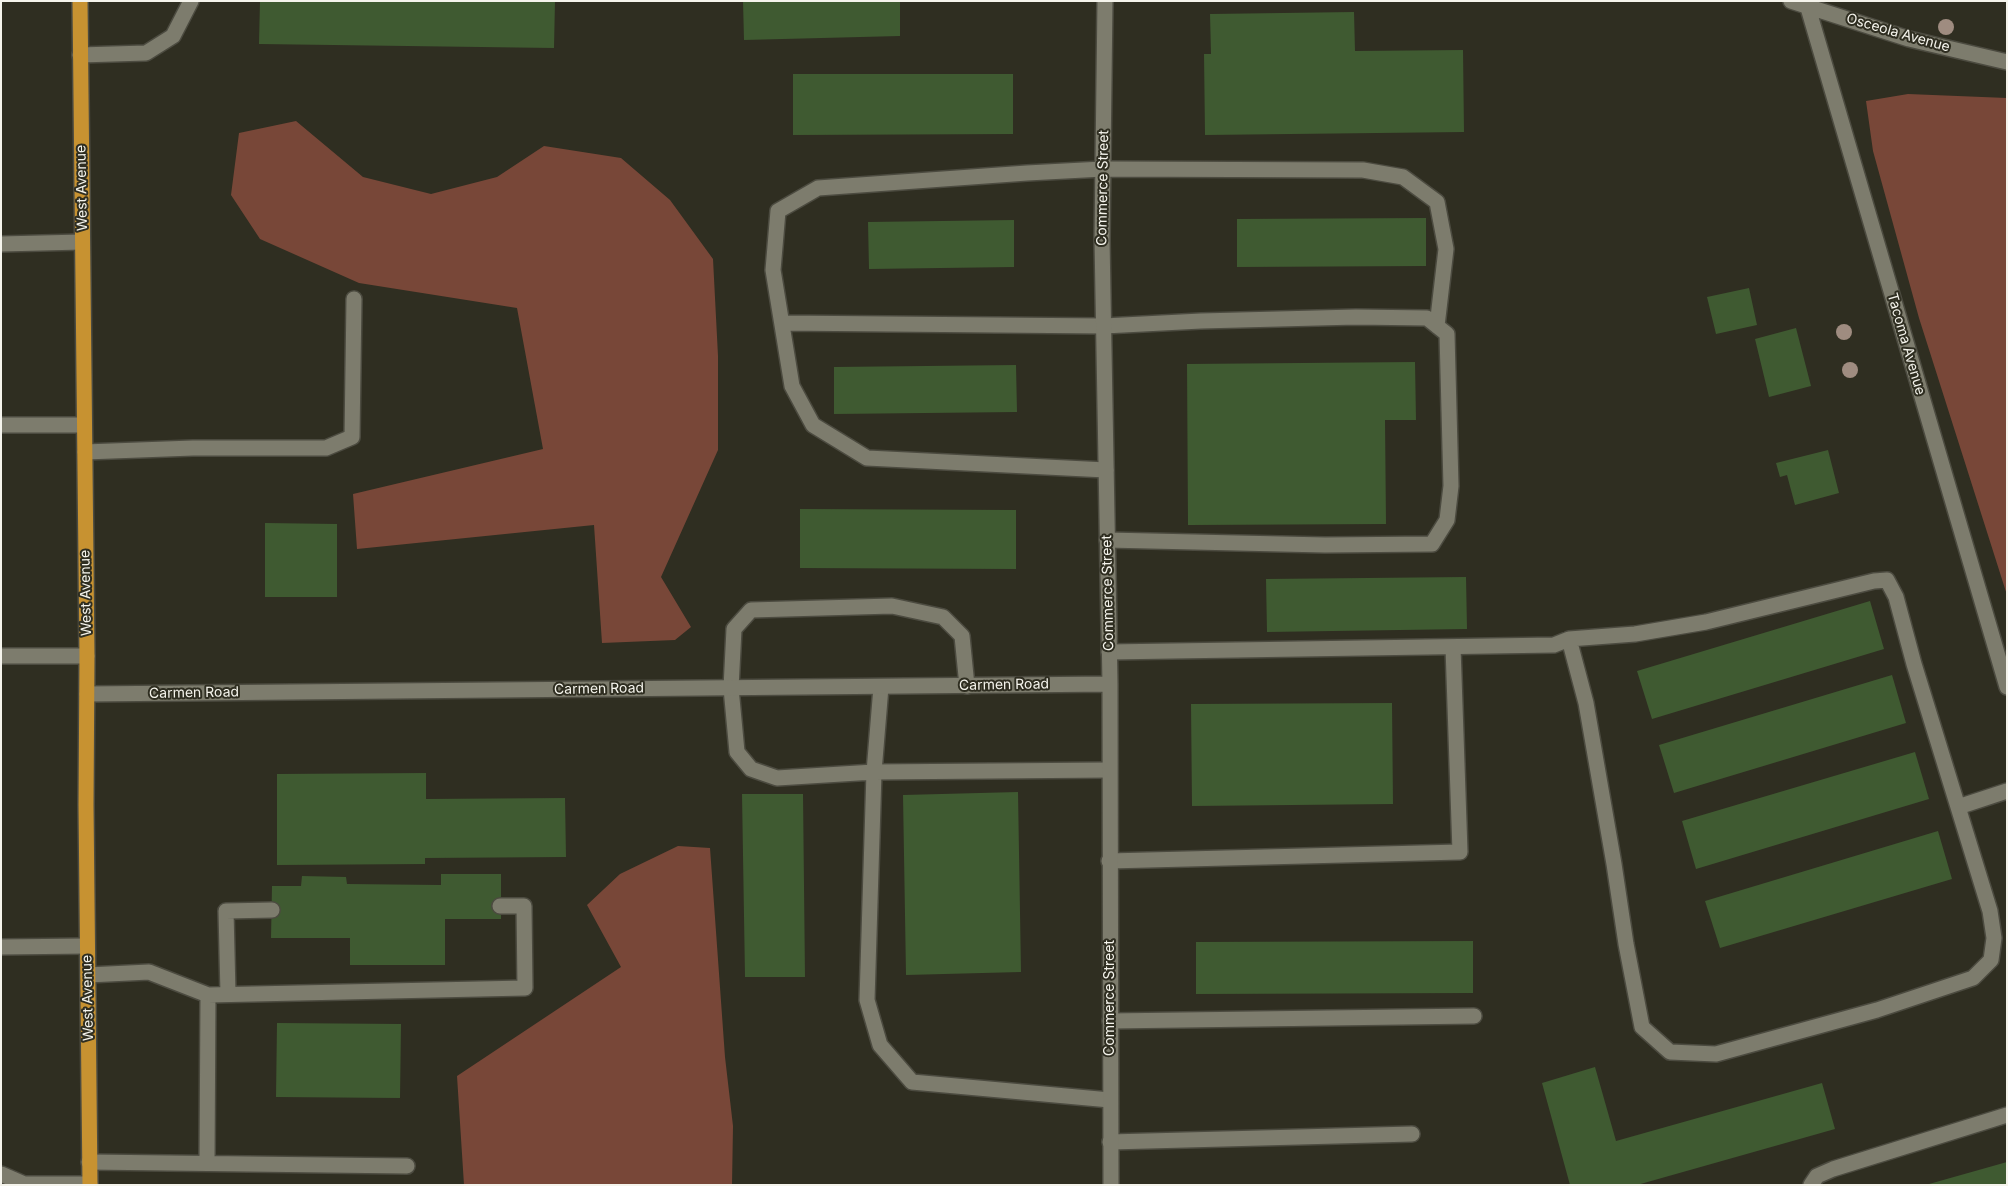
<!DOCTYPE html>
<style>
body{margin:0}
#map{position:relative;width:2008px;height:1186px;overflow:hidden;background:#2f2e21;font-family:Inter,sans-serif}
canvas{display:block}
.frame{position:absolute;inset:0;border:2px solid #f5f4ec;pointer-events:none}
</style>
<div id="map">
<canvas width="2008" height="1186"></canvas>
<div class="frame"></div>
</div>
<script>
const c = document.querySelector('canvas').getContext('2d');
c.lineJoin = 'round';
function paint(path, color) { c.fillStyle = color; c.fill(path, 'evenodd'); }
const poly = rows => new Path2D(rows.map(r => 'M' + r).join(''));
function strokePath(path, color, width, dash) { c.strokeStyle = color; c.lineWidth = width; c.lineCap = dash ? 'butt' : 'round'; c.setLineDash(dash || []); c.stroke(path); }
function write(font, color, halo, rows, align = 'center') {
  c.font = font + ' Inter,sans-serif'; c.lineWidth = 4; c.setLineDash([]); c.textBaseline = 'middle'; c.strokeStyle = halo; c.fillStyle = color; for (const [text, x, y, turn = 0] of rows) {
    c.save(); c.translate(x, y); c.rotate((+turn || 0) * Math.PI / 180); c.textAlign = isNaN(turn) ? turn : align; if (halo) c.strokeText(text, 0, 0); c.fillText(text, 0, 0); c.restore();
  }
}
const forest = poly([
 [1908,94,2007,98,2007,595,1919,318,1873,151,1866,101],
 [296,121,363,177,431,194,497,177,544,146,621,158,670,200,713,259,718,356,718,450,661,577,691,627,675,640,602,643,594,525,357,549,353,494,543,449,517,308,359,283,260,239,231,195,239,133],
 [678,846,710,848,725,1057,733,1126,732,1185,464,1185,457,1076,621,967,587,905,620,874]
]);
const building = poly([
 [260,1,555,1,554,48,259,44],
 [743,1,900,1,900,36,744,40],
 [1354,12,1355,51,1463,50,1464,132,1205,135,1204,54,1211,54,1210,14],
 [793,74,1013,74,1013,134,793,135],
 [1426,218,1426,266,1237,267,1237,219],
 [1014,220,1014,267,869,269,868,222],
 [1749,288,1757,325,1716,334,1707,297],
 [1796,328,1811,386,1769,397,1755,339],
 [1415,362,1416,420,1385,420,1386,524,1188,525,1187,364],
 [1016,365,1017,412,834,414,834,367],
 [1828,450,1839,493,1795,505,1787,475,1780,477,1776,463],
 [800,509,1016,510,1016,569,800,568],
 [265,523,337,524,337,597,265,597],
 [1466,577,1467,629,1267,632,1266,579],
 [1870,601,1884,649,1652,719,1637,671],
 [1892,675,1906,723,1674,793,1659,745],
 [1392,703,1393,804,1192,806,1191,704],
 [1915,752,1929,799,1696,869,1682,821],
 [426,773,426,799,565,798,566,857,425,858,425,864,277,865,277,774],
 [1018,792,1021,972,906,975,903,795],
 [742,794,803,794,805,977,745,977],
 [1938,831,1952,879,1720,948,1705,901],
 [441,874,501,874,501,919,445,919,445,965,350,965,350,938,271,938,272,886,301,886,302,876,346,877,347,884,441,885],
 [1473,941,1473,993,1196,994,1196,942],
 [277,1023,401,1024,400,1098,276,1097],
 [1595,1067,1616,1141,1822,1083,1835,1129,1637,1185,1570,1185,1542,1083],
 [2007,1162,2007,1185,1929,1185,1929,1184]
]);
const lane = poly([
 [80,55,146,53,173,36,191,1],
 [1,244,82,242],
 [782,323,1104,326,1201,321,1356,317,1427,318,1447,334,1451,486,1447,520,1432,544,1325,545,1107,540],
 [1,425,84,425],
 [85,452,193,448,326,448,352,437,354,299],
 [1106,470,867,458,813,425,792,386,773,270,778,211,818,188,1027,173,1103,169,1363,170,1403,177,1437,202,1446,249,1437,326],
 [1109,652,1554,645,1569,639,1586,703,1614,864,1626,944,1642,1027,1670,1052,1716,1054,1877,1010,1973,978,1991,960,1994,938,1990,911,1914,664,1896,597,1887,580,1874,581,1706,622,1635,634,1569,639],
 [1,656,87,656],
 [881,687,874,772,777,778,751,769,737,752,731,688,734,629,751,610,892,606,943,617,962,636,967,686],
 [1109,770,874,772,867,1000,880,1045,912,1082,1110,1100],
 [1958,807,2007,791],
 [1109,861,1460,852,1453,647],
 [1,947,87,946],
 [88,975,149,972,208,995,525,988,524,906,500,906],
 [228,994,226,911,272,910],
 [1110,1021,1474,1016],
 [1110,1142,1412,1134],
 [89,1162,407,1166],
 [207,1163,208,995],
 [1,1174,24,1184,90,1184],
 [1811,1185,1817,1176,1833,1169,2007,1115]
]);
const street = poly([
 [1105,1,1102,239,1110,684,1111,1185],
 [1791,1,1909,39,2007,62],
 [1806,1,2007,687],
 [87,694,1110,684]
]);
const primary = poly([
 [80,1,87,656,86,805,90,1185]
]);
const trees = [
 [1946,27],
 [1844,332],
 [1850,370]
];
const streetNames = [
 ["Osceola Avenue",1898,33,16],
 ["West Avenue",82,188,-91],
 ["Commerce Street",1103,188,-89],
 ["Tacoma Avenue",1906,344,74],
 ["West Avenue",86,593,-91],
 ["Commerce Street",1108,593,-91],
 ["Carmen Road",1004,685,-1],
 ["Carmen Road",599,689,-1],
 ["Carmen Road",194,693,-1],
 ["West Avenue",88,998,-91],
 ["Commerce Street",1110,998,-90]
];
paint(forest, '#784738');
paint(building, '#3f5a31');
strokePath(lane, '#4c4b40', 18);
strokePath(street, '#4c4b40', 18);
strokePath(primary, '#4c4b40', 18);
strokePath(lane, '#7d7c6d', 15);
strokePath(street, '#7d7c6d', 15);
strokePath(primary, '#c79231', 15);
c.fillStyle = '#9f8c80';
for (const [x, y] of trees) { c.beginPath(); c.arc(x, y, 8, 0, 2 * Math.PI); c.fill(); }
write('14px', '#f5f4ec', '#2f2e21', streetNames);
</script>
